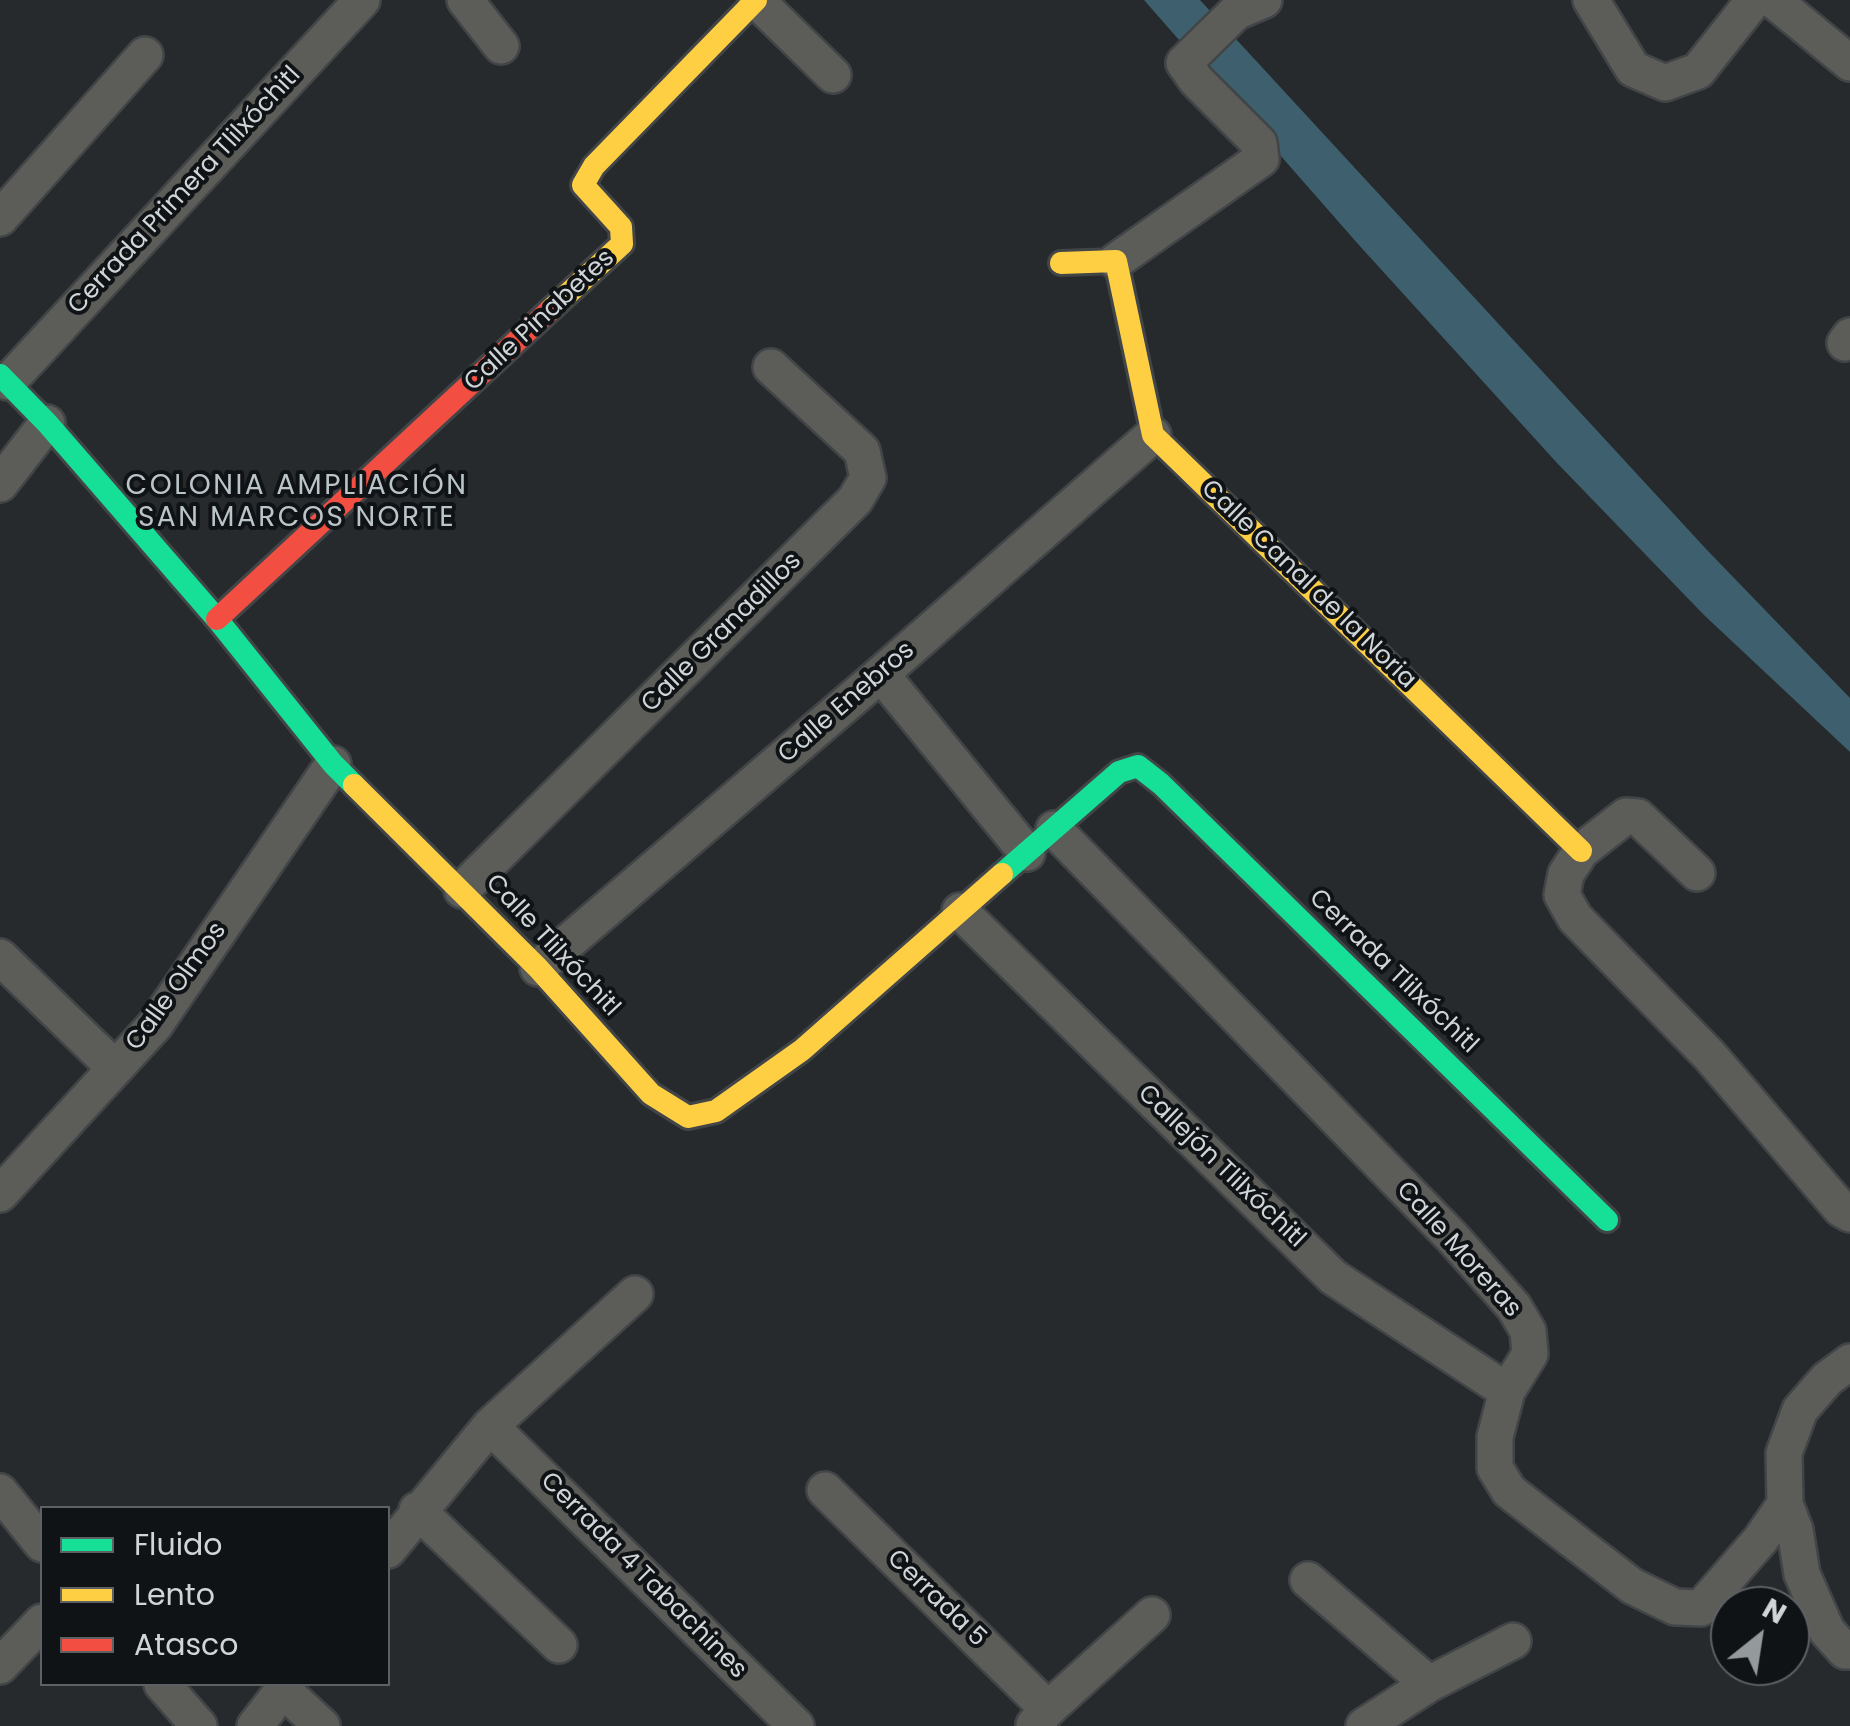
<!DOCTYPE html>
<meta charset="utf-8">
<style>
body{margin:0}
#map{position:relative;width:1850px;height:1726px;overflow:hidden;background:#262a2c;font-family:Poppins,sans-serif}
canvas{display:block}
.legend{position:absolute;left:40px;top:1506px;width:350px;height:180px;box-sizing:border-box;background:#101315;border:2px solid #5d6163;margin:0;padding:12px 18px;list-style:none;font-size:30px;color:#d0d5d8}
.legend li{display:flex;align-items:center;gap:20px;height:50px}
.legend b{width:50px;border:2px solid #5d6163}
.north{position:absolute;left:1710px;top:1586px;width:100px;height:100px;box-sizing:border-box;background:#101315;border:2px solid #5d6163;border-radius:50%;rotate:30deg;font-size:28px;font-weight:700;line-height:40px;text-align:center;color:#d0d5d8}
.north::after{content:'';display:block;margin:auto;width:35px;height:45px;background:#94999c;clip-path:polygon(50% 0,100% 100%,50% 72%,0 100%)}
</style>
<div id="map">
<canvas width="1850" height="1726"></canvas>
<ul class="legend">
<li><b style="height:12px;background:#16e098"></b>Fluido</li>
<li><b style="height:12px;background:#ffcf43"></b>Lento</li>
<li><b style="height:12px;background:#f24e42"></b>Atasco</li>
</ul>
<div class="north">N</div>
</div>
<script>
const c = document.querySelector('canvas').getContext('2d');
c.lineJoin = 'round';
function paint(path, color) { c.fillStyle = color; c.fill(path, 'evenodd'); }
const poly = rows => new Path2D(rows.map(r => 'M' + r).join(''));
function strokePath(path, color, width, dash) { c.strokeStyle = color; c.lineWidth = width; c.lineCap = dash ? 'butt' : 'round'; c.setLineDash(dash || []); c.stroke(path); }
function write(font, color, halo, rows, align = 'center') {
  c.font = font + ' Poppins,sans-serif'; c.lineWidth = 8; c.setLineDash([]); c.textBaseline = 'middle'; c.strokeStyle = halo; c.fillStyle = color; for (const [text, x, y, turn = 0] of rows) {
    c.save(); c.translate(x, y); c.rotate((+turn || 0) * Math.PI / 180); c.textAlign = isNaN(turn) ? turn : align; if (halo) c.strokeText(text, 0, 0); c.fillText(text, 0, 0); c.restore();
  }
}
const water = poly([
 [1144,0,1200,0,1707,550,1850,698,1850,752,1704,615,1557,463,1358,244]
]);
const street = poly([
 [465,0,501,46],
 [756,0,833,75],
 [1591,0,1633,69,1665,83,1698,71,1754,0],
 [1773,0,1850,63],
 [0,218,145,55],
 [1116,261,1261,159,1259,143,1196,80,1184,63,1236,12,1264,0],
 [1845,343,1850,336],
 [8,382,362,0],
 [0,484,47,423],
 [881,674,1027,853],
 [1054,829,1452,1237,1514,1307,1528,1331,1530,1354,1507,1391,1495,1437,1495,1468,1509,1491,1632,1586,1675,1607,1701,1608,1761,1539,1785,1504],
 [1697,873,1638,817,1626,816,1581,851,1566,874,1562,895,1575,918,1710,1056,1841,1209,1850,1214],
 [462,890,855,500,868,478,862,451,771,367],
 [960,911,1333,1277,1507,1391],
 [0,957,115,1068],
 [538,968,881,674,1153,435],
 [0,1194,155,1025,333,764],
 [1850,1362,1827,1379,1800,1410,1784,1453,1785,1504,1795,1530,1802,1574,1827,1631,1845,1651,1850,1651],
 [490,1426,796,1726],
 [825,1490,1048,1709],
 [0,1492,42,1544],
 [417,1510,559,1645],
 [388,1550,490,1426,635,1294],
 [1308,1580,1429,1684],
 [0,1666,42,1622],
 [162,1684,199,1726],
 [1034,1725,1048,1709,1152,1615],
 [255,1726,283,1690,322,1726],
 [1364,1726,1429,1684,1513,1641]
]);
const fast = poly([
 [0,375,47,423,217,619,333,764,354,785],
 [1002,874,1119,772,1138,766,1161,784,1607,1220]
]);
const slow = poly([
 [1061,263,1116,261,1153,435,1581,851],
 [548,312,622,244,621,227,583,185,594,166,756,0],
 [354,785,538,968,651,1094,688,1117,716,1111,802,1050,1002,874]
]);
const jam = poly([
 [217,619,548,312]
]);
const streetNames = [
 ["Cerrada Primera Tlilxóchitl",185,191,-47],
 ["Calle Pinabetes",540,321,-43],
 ["Calle Canal de la Noria",1308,585,44],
 ["Calle Granadillos",722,633,-45],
 ["Calle Enebros",847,703,-41],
 ["Calle Tlilxóchitl",552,946,47],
 ["Cerrada Tlilxóchitl",1393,972,44],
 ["Calle Olmos",177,987,-54],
 ["Callejón Tlilxóchitl",1221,1167,44],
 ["Calle Moreras",1458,1250,48],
 ["Cerrada 4 Tabachines",643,1576,45],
 ["Cerrada 5",936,1599,44]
];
const neighbourhoodNames = [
 ["COLONIA AMPLIACIÓN",297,487],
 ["SAN MARCOS NORTE",297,519]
];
paint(water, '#3d5f6e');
strokePath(street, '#424547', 40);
strokePath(fast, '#424547', 28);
strokePath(slow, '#424547', 28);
strokePath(jam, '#424547', 28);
strokePath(street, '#5c5c58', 35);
strokePath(fast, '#16e098', 22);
strokePath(slow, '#ffcf43', 22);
strokePath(jam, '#f24e42', 22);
write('25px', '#d0d5d8', '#101315', streetNames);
c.letterSpacing = '2.5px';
write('28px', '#bac4c9', '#101315', neighbourhoodNames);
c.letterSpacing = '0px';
</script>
